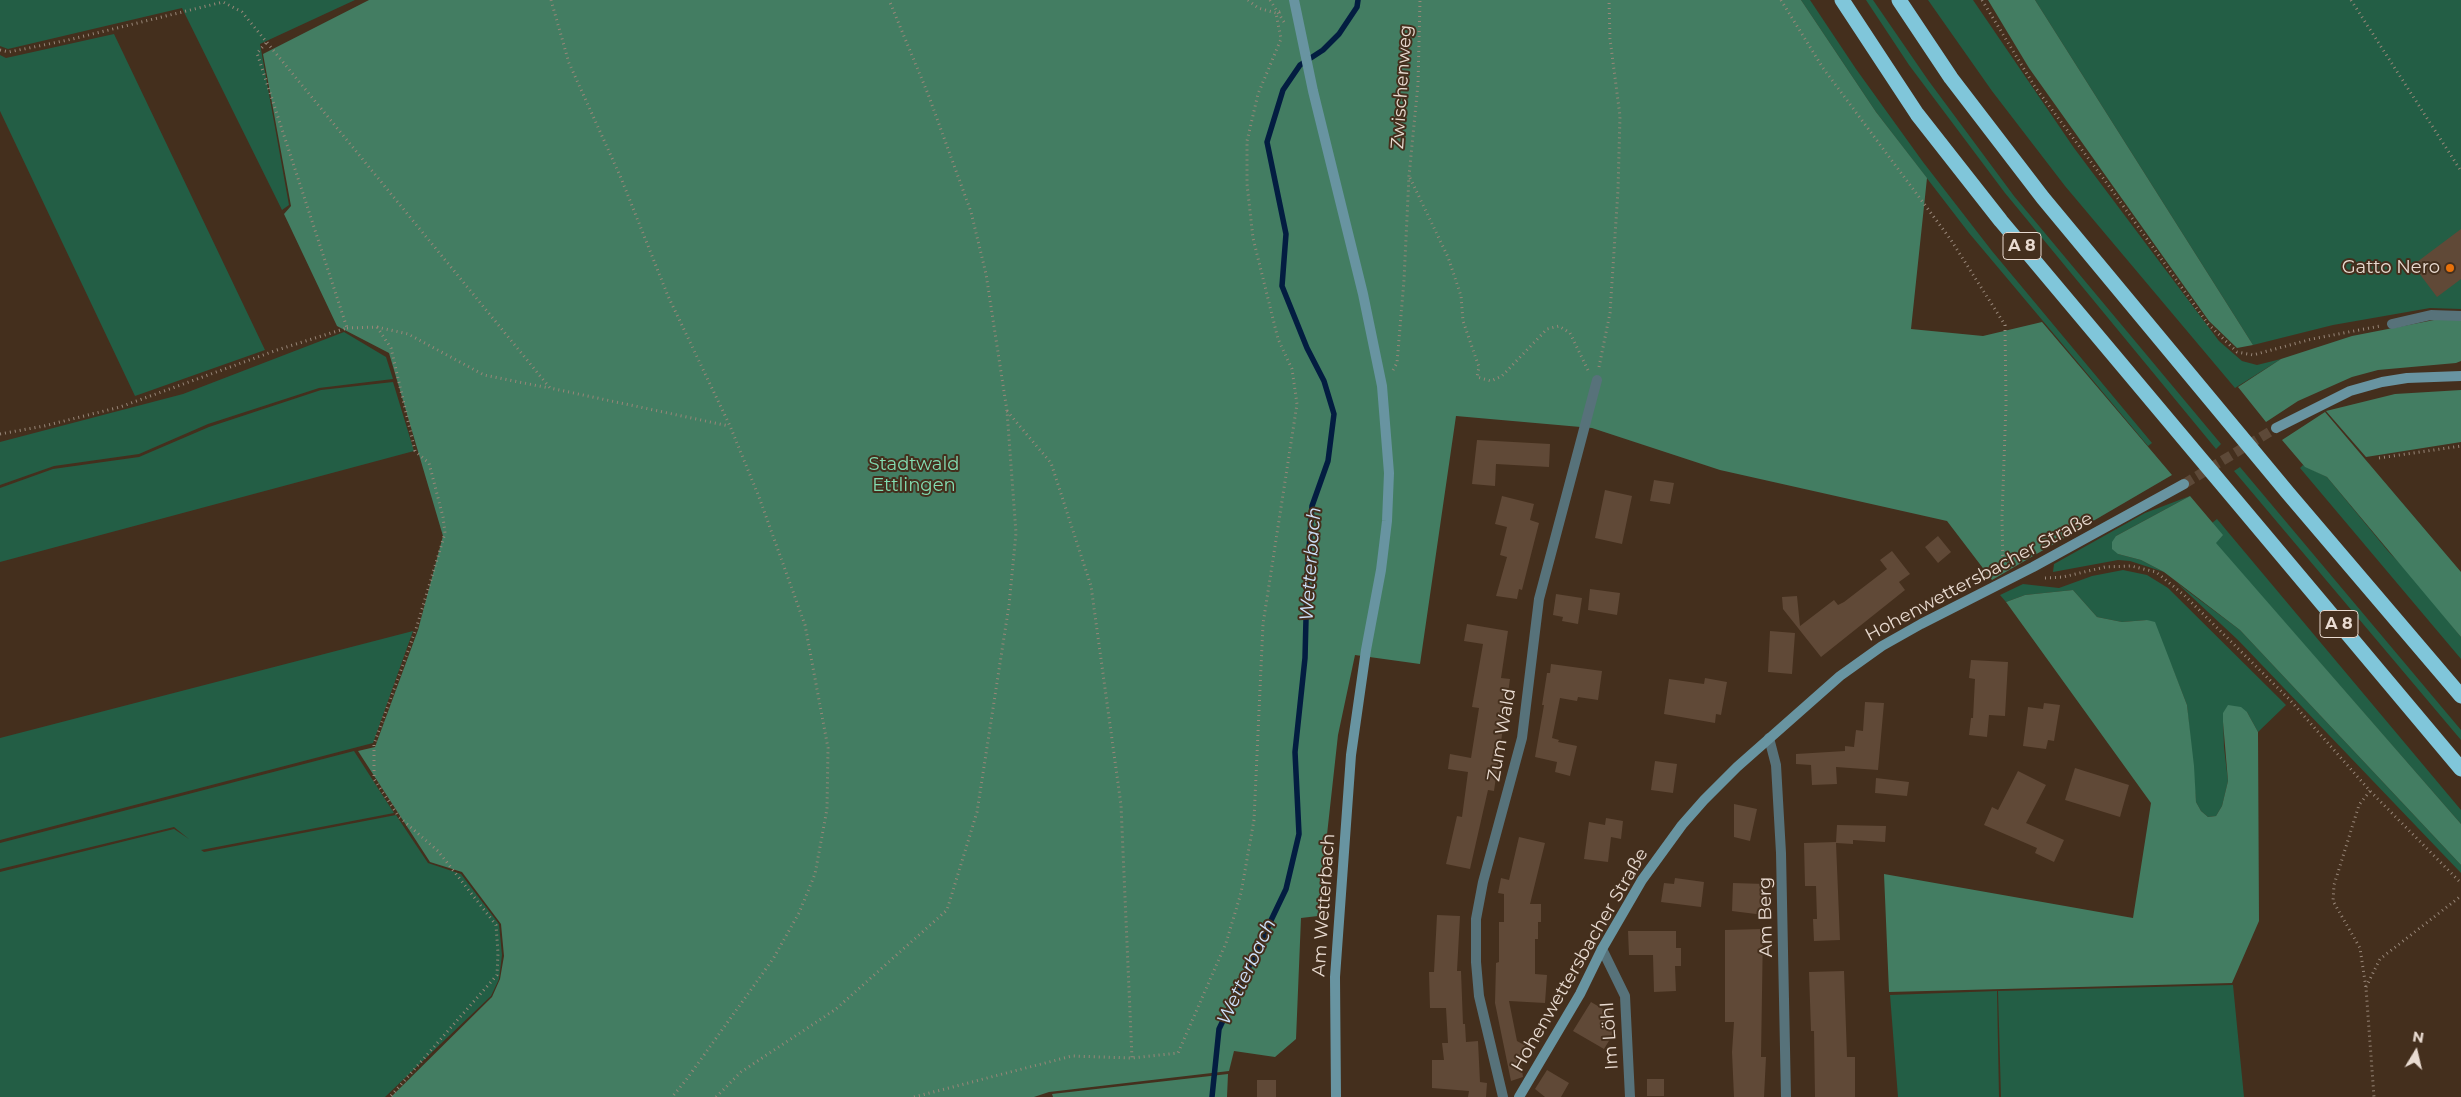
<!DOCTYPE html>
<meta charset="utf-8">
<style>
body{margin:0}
#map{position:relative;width:2461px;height:1097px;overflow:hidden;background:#442f1d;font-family:Montserrat,sans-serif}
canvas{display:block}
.north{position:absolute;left:2391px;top:1027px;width:50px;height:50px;-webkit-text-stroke:4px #442f1d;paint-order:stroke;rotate:9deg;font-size:14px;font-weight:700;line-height:20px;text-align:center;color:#e9dbd1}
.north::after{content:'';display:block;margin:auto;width:18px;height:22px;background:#e9dbd1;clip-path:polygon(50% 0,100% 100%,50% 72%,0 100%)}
</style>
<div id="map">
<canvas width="2461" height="1097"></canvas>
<div class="north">N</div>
</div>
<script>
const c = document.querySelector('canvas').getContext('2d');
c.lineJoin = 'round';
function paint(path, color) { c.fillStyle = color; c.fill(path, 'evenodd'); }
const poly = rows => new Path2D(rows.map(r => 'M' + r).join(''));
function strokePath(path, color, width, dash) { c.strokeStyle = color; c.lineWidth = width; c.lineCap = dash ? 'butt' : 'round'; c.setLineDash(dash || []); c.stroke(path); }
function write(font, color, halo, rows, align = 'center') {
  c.font = font + ' Montserrat,sans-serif'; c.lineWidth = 4; c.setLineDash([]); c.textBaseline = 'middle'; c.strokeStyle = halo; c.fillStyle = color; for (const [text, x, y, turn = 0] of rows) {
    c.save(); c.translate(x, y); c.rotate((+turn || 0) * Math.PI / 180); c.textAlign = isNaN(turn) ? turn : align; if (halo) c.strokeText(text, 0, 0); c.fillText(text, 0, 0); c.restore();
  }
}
const green = poly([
 [0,0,355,0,260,44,289,205,282,210,182,8,8,49,0,46],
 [1801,0,1810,0,1856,69,1923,162,1992,251,2152,443,2148,446,1969,233,1876,112],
 [1866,0,1873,0,1928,80,2014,196,2221,444,2216,449,2005,193,1909,65],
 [1928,0,1973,0,2074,148,2219,341,2242,361,2257,365,2281,359,2235,388,2065,186,1992,91],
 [2035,0,2461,0,2461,309,2430,308,2333,325,2253,345],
 [114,34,265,350,135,396,0,111,0,55,6,58],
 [344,332,386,357,393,379,319,388,208,424,139,454,54,466,0,485,0,442,183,394],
 [393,382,414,451,0,562,0,488,53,469,139,457,209,427,321,390],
 [2303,465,2327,477,2388,551,2414,578,2461,637,2461,659,2300,468],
 [2240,467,2461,730,2461,740,2234,471],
 [2190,496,2116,536,2118,554,2141,560,2164,572,2130,561,2118,560,2053,572,2054,564,2145,513],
 [2217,519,2461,810,2461,824,2215,543,2212,523],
 [2123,570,2147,575,2168,588,2286,705,2258,732,2247,712,2223,713,2224,747,2228,781,2222,806,2216,816,2208,817,2201,811,2196,802,2187,705,2172,667,2147,620,2122,622,2097,617,2073,590,2025,595,2006,602,2000,595,2023,584,2059,588,2092,576],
 [2177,583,2240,630,2461,865,2461,873,2238,640],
 [413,631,373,743,0,840,0,738],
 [354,751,394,813,201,850,204,852,396,815,428,863,461,874,499,924,502,955,499,979,491,996,385,1097,0,1097,0,872,174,829,189,839,174,827,0,869,0,843],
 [2233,985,2244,1097,2001,1097,1998,991],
 [1997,991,1999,1097,1898,1097,1890,995]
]);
const forest = poly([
 [369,0,1801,0,1876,112,1927,178,1911,329,1983,336,2042,322,2172,475,1992,580,1947,521,1720,470,1592,428,1456,416,1420,664,1355,655,1338,735,1318,916,1301,918,1296,1039,1275,1057,1234,1051,1229,1071,1049,1092,1034,1097,391,1097,492,997,500,979,504,956,501,924,462,872,430,862,358,751,375,747,418,630,443,536,389,353,337,326,284,214,291,206,263,54],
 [1988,0,2035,0,2253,345,2237,348,2209,321,2029,68],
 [2461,319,2461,361,2456,363,2378,370,2352,377,2298,401,2266,422,2238,387,2281,359,2352,336,2434,320],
 [2461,390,2461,442,2366,457,2326,411,2395,394],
 [2325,412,2461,572,2461,637,2327,477,2305,467,2282,440],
 [2190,496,2223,535,2216,543,2461,824,2461,865,2240,630,2164,572,2141,560,2118,554,2112,549,2112,542,2116,536],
 [2073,590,2097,617,2122,622,2147,620,2155,622,2187,705,2194,766,2196,802,2201,811,2208,817,2216,816,2222,806,2228,781,2223,722,2223,713,2228,705,2241,707,2247,712,2258,732,2259,921,2232,983,1889,992,1884,874,2133,918,2151,803,2006,602,2025,595],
 [1228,1074,1227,1097,1053,1097,1052,1094]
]);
const stream = poly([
 [1212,1097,1219,1029,1286,889,1299,834,1295,752,1305,658,1307,580,1312,506,1328,461,1334,414,1324,381,1307,348,1282,286,1286,234,1267,142,1283,90,1300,65,1323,50,1339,34,1357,7,1358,0]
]);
const building = poly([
 [2461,229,2461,279,2437,297,2413,265],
 [1477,440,1550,444,1549,467,1496,464,1495,486,1472,484],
 [1654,480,1674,483,1670,504,1650,501],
 [1605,490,1632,496,1622,544,1595,538],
 [1502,496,1534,504,1530,520,1539,523,1522,590,1519,589,1517,599,1496,596,1507,557,1500,555,1507,527,1495,524],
 [1938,536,1951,552,1938,563,1925,547],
 [1892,551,1910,574,1899,582,1905,590,1821,657,1783,609,1782,597,1797,596,1800,626,1834,600,1838,605,1844,602,1887,569,1880,560],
 [1590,589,1620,593,1617,615,1588,610],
 [1556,594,1582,598,1578,624,1562,621,1563,617,1553,615],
 [1467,624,1508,631,1501,678,1510,679,1494,791,1488,790,1470,869,1446,864,1457,816,1462,817,1468,772,1448,769,1450,754,1471,758,1479,708,1472,707,1483,644,1464,641],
 [1770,631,1795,633,1792,674,1768,672],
 [1971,660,2008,662,2005,716,1989,715,1987,737,1969,735,1971,718,1973,718,1975,679,1969,678],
 [1551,664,1602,671,1598,700,1578,697,1577,701,1560,698,1552,738,1559,740,1558,742,1577,746,1570,776,1555,772,1557,762,1535,757,1544,705,1542,705,1547,673,1550,673],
 [1705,678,1727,682,1721,715,1716,714,1715,723,1664,714,1669,679,1704,684],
 [1865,702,1884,703,1878,770,1836,767,1837,784,1812,785,1811,765,1796,764,1796,754,1845,751,1845,746,1854,747,1856,730,1863,731],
 [2044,703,2060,705,2054,741,2048,740,2046,749,2023,746,2028,707,2043,709],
 [1655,761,1677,764,1673,793,1651,790],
 [2075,768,2129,785,2120,817,2065,800],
 [2018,771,2046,785,2026,823,2064,840,2054,862,2035,853,2037,848,1984,825,1992,807,1998,810],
 [1876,778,1909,782,1907,796,1875,793],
 [1734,804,1757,809,1750,841,1734,837],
 [1606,818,1623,821,1621,839,1611,837,1608,862,1584,859,1589,822,1605,825],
 [1837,825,1886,826,1885,842,1853,840,1853,844,1836,843,1840,940,1814,941,1813,919,1817,919,1816,886,1805,886,1804,843,1836,842],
 [1519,837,1545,843,1530,904,1541,904,1541,922,1538,922,1538,939,1535,939,1535,974,1547,975,1545,1003,1509,1001,1517,1041,1526,1046,1520,1057,1523,1077,1511,1081,1495,1003,1496,963,1499,962,1499,922,1504,922,1504,894,1498,893,1501,878,1509,880],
 [1675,878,1704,882,1701,907,1661,902,1664,883,1674,884],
 [1733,883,1765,884,1764,915,1732,911],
 [1437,915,1460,916,1457,971,1461,971,1463,1024,1465,1024,1466,1042,1478,1041,1480,1082,1487,1083,1486,1097,1468,1097,1469,1091,1432,1088,1432,1060,1444,1060,1442,1043,1448,1043,1446,1008,1430,1008,1429,972,1434,972],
 [1763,929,1761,1057,1766,1057,1764,1097,1734,1097,1732,1052,1734,1022,1725,1022,1725,930],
 [1628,931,1676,931,1676,948,1681,948,1681,966,1675,966,1676,991,1654,992,1653,955,1629,955],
 [1844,971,1847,1057,1855,1057,1855,1097,1815,1097,1814,1031,1811,1031,1809,972],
 [1591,1002,1613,1015,1606,1026,1615,1031,1604,1049,1573,1031],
 [1547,1070,1569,1083,1561,1097,1545,1097,1535,1089],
 [1647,1079,1664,1079,1664,1096,1647,1096],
 [1257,1080,1276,1080,1276,1097,1257,1097]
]);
const secondaryTunnel = poly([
 [2184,484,2276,428]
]);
const path = poly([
 [551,0,569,63,621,178,668,296,730,426,759,497,805,625,828,748,827,809,815,874,799,913,773,959,686,1080,672,1097],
 [1248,0,1258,8,1276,13,1283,11],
 [1270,0,1284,22],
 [1781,0,1823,68,1951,240,2005,325,2006,404,2002,517,2003,567],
 [1982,0,2035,87,2106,182,2208,324,2237,352,2253,355,2312,339,2380,326],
 [2351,0,2461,171],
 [0,50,9,52,68,40,223,2,242,12,550,388,729,426],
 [1410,178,1448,257,1461,296,1463,321,1479,367,1477,377,1491,381,1502,376,1547,329,1559,326,1570,333,1588,370],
 [377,327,391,348,415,451,429,463,443,517,445,533,416,629,374,744,374,779,399,817,438,851,496,925,498,953,497,975,390,1097],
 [347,328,377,327,408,334,484,375,549,388],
 [1599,367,1610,313,1618,190,1620,116,1610,39,1609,0],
 [1393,370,1397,363,1404,280,1409,176,1418,84,1420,0],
 [1007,411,1051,463,1091,586,1121,805,1132,1058],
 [0,434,44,426,120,407,277,350,347,328,257,53,266,43],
 [2379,458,2461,446],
 [2045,578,2063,577,2105,567,2131,566,2156,572,2184,595,2290,700,2370,791,2461,883],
 [2370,791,2359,805,2334,885,2333,901,2360,948,2366,988,2374,1097],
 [2366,987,2380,959,2461,896],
 [716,1097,741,1072,836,1009,947,910,977,812,1009,605,1016,533,1007,411,986,274,971,212,928,94,889,0],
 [914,1097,1072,1056,1132,1058,1178,1053,1226,943,1241,893,1254,820,1263,624,1297,404,1292,369,1278,339,1253,238,1247,184,1247,141,1258,94,1281,39,1276,13]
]);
const lane = poly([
 [2392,324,2431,315,2461,316]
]);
const street = poly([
 [1769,738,1776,765,1781,853,1786,1097],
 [1602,949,1625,996,1630,1097],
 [1503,1097,1479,996,1476,962,1476,919,1483,882,1522,738,1539,599,1597,380]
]);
const secondary = poly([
 [1294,0,1313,91,1363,294,1382,386,1389,473,1387,521,1381,570,1366,650,1351,755,1335,977,1336,1097],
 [2276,428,2350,391,2382,382,2407,378,2461,376],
 [1519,1097,1580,994,1602,949,1642,880,1682,825,1704,800,1737,767,1840,676,1882,646,1921,624,2033,567,2184,484]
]);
const highway = poly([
 [1842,0,1917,114,2001,221,2461,769],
 [1899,0,1951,78,2043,198,2288,493,2461,696]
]);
const markers = [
 [2450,268,5,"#e8710a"]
];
const shields = [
 [2022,246,38],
 [2339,624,38]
];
const shieldNames = [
 ["A 8",2022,246],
 ["A 8",2339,624]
];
const streetNames = [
 ["Zwischenweg",1402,87,-86],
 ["Hohenwettersbacher Straße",1979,577,-28],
 ["Zum Wald",1502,735,-80],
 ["Am Wetterbach",1324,905,-86],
 ["Am Berg",1766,917,-91],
 ["Hohenwettersbacher Straße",1580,960,-60],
 ["Im Löhl",1610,1036,-94]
];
const poiNames = [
 ["Gatto Nero",2440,268]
];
const parkNames = [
 ["Stadtwald",914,465],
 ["Ettlingen",914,486]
];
const waterNames = [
 ["Wetterbach",1311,564,-86],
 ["Wetterbach",1247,972,-65]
];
paint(green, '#235e45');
paint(forest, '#437d62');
strokePath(stream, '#031d41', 5.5);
paint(building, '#604937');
strokePath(secondaryTunnel, '#5d4938', 10, [10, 5]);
strokePath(path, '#988779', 3, [1, 4]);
strokePath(lane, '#57727a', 10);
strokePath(street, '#57727a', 10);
strokePath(secondary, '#6894a1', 10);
strokePath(highway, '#80c6da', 15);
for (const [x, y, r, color] of markers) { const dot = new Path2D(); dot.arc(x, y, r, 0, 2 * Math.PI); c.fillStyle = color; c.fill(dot); strokePath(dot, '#442f1d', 2); }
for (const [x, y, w] of shields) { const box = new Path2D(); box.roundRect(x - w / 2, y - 13.5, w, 27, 4); c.fillStyle = '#442f1d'; c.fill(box); strokePath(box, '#e9dbd1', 1); }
write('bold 16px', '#e9dbd1', null, shieldNames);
write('18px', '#e9dbd1', '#442f1d', streetNames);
write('18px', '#e9dbd1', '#442f1d', poiNames, 'right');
write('18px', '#83dcb1', '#442f1d', parkNames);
write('italic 19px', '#cee1fb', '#442f1d', waterNames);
</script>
